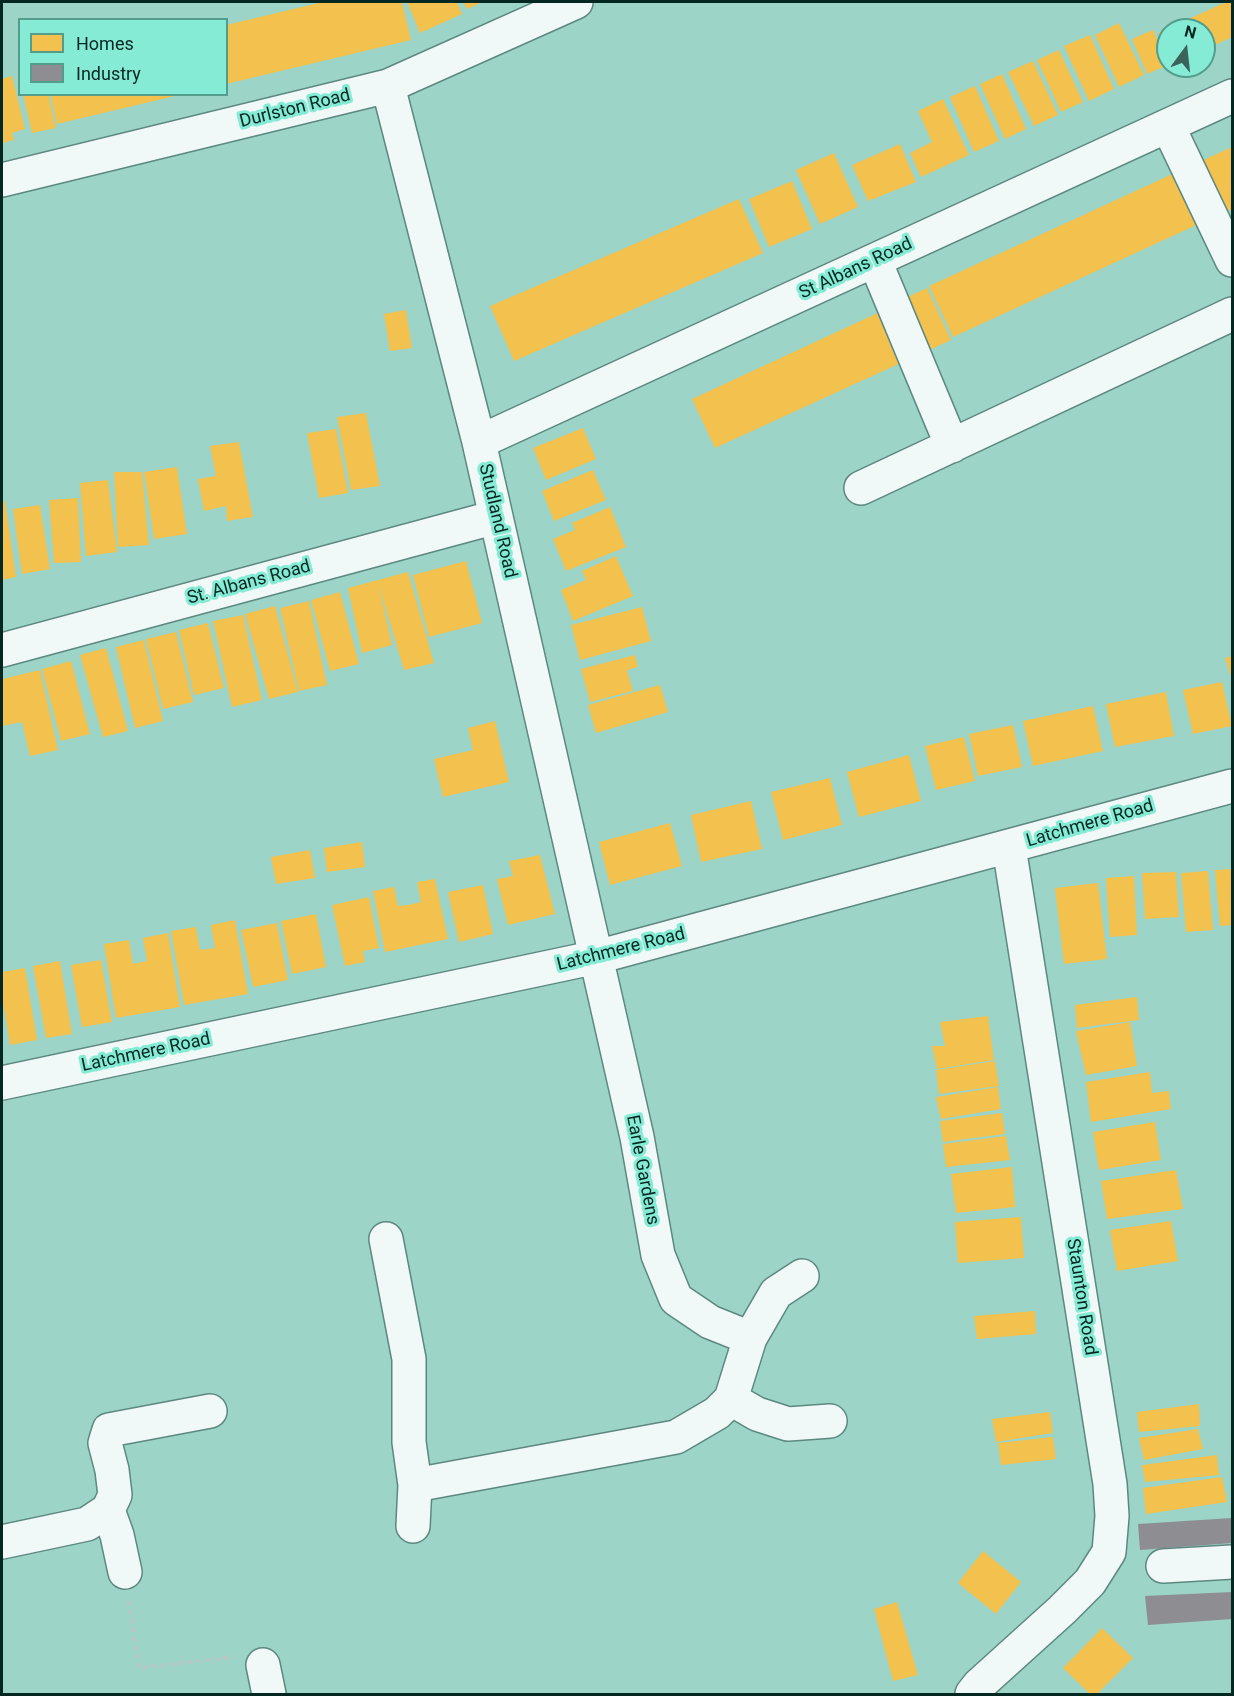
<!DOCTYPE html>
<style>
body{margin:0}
#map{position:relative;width:1234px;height:1696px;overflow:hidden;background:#9cd4c7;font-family:Roboto,sans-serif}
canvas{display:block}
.frame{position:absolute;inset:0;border:3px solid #052721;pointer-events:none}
.legend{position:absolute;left:18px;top:18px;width:210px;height:78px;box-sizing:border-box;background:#85ebd4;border:2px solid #529d8c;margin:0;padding:8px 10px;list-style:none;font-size:18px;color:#052721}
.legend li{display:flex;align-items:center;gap:12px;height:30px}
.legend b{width:30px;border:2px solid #529d8c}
.north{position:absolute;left:1156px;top:18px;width:60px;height:60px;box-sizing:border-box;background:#85ebd4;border:2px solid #529d8c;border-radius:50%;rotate:15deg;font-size:16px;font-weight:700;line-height:24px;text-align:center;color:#052721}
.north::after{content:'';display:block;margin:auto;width:21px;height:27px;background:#3a645b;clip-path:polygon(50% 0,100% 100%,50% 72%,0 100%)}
</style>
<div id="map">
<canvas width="1234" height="1696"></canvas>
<div class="frame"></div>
<ul class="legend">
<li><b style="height:16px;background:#f2c14e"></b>Homes</li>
<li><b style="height:16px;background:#8d8d92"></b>Industry</li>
</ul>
<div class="north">N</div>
</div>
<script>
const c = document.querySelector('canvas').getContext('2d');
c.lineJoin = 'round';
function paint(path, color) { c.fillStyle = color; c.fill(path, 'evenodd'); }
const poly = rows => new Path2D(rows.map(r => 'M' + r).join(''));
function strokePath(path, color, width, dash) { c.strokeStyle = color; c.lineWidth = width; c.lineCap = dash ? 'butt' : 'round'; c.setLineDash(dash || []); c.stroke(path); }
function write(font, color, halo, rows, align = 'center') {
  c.font = font + ' Roboto,sans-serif'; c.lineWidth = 6; c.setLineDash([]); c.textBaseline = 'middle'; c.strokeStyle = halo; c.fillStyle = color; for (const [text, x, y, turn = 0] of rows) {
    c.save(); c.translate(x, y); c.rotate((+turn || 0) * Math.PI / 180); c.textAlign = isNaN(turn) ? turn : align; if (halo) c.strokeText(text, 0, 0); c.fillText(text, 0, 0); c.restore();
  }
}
const homes = poly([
 [323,2,402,2,411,40,226,84,226,25],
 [407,2,457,2,462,14,420,33],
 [463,2,483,2,467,9],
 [1226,2,1232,2,1232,37,1204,50,1204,30,1168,30,1168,55,1158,33],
 [1119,23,1144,75,1119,87,1095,35],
 [1153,30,1168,65,1147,74,1132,39],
 [1090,35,1114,89,1089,101,1064,46],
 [1059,50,1083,102,1061,112,1037,60],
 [1033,61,1058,115,1034,126,1008,72],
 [1002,74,1026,129,1005,139,980,84],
 [12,76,25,129,12,133,14,140,2,143,2,79],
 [975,86,999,141,974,152,950,97],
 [23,94,48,94,56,128,32,133],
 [50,94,179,94,179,95,57,124],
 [943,99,969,155,921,177,910,153,932,142,918,111],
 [900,144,916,182,868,201,852,165],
 [1232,147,1232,209,1220,215,1197,163],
 [834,153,858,207,820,224,796,170],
 [1179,171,1203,222,953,337,929,286],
 [792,181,812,229,769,247,749,199],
 [739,199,763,253,514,361,490,306],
 [927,288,951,340,923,353,899,301],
 [406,310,412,348,390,351,384,314],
 [882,311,905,361,715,448,692,399],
 [366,413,380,486,351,490,337,417],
 [583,428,596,459,546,480,533,448],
 [336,429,348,493,319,498,307,433],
 [239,442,253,517,227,521,226,506,204,511,198,479,216,476,210,446],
 [177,467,187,534,154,539,144,472],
 [593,470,606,500,554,521,542,491],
 [114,472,142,472,149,545,118,547],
 [108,480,117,552,86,556,80,483],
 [78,498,81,562,54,563,49,500],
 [5,501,16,577,2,580,2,502],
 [40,505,50,569,22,574,13,509],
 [610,507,626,547,566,571,553,539,575,530,572,523],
 [616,556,633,596,573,621,561,590,586,580,582,571],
 [466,561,482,623,429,637,413,575],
 [408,572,434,663,404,670,379,586,392,645,362,653,348,588],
 [340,592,359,664,330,671,311,600],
 [309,601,327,685,299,691,280,608],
 [275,606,298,692,269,699,245,614],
 [642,607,651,641,580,660,571,625],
 [243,615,262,700,232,707,213,621],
 [208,623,224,688,194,695,179,630],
 [176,632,193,702,163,709,146,639],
 [144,640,163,721,135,728,116,647],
 [106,648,128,731,103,737,80,655],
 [635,655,638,667,627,670,633,691,590,702,581,669],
 [1232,656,1232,680,1225,658],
 [71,661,90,734,61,741,42,669],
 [40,670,58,750,30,756,22,722,2,726,2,679],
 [1222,682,1232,726,1193,734,1183,690],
 [660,685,668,712,596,733,588,705],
 [1166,692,1174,736,1115,747,1106,704],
 [1093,706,1103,751,1033,766,1023,721],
 [495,721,509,782,443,797,434,759,473,750,468,728],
 [1013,725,1022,767,978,776,969,734],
 [964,737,975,781,936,790,925,746],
 [909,755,921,801,859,817,847,772],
 [830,778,842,825,783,840,771,792],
 [751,801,762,849,701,862,691,815],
 [670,823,682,866,610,885,599,842],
 [362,842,365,867,327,872,324,848],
 [310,850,315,878,276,884,271,857],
 [540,855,555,914,508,925,497,879,513,876,509,861],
 [1232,869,1232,925,1220,926,1215,870],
 [1208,871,1213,930,1186,932,1181,873],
 [1176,872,1179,917,1145,919,1142,873],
 [1134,876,1137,935,1110,937,1106,878],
 [435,879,448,939,385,952,373,891,394,887,398,906,408,905,421,902,417,882],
 [1098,883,1107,959,1064,964,1055,888],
 [483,885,493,934,459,942,448,892],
 [369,897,379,948,363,951,365,962,345,966,332,905],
 [316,914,326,967,292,974,281,921],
 [235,920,248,994,184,1005,171,931,196,927,200,950,215,948,211,925],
 [277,923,288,980,253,987,241,930],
 [168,933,180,1007,116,1018,104,944,129,940,133,964,147,961,143,938],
 [101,960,112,1022,82,1027,71,965],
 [60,961,72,1034,46,1038,33,966],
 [25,968,37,1040,10,1045,2,995,2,972],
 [1137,997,1139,1020,1077,1028,1075,1005],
 [988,1016,994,1060,937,1069,932,1046,945,1046,940,1022],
 [1130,1022,1137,1066,1086,1075,1076,1031],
 [995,1061,999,1086,939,1094,936,1070],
 [1150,1072,1152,1093,1169,1091,1171,1109,1091,1122,1086,1082],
 [998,1087,1001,1109,941,1119,936,1097],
 [1002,1113,1005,1134,943,1142,940,1121],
 [1155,1122,1161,1160,1099,1170,1093,1132],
 [1006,1136,1010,1160,946,1167,943,1144],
 [1012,1167,1015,1207,956,1213,951,1174],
 [1176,1170,1183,1209,1107,1219,1101,1181],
 [1021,1217,1024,1258,958,1263,955,1222],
 [1171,1221,1178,1261,1117,1271,1110,1230],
 [1035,1311,1036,1334,977,1339,974,1316],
 [1199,1404,1200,1426,1139,1432,1137,1412],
 [1050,1412,1053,1433,996,1442,992,1419],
 [1198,1429,1203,1449,1144,1460,1139,1438],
 [1053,1437,1056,1459,1001,1465,998,1443],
 [1217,1455,1219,1475,1145,1482,1142,1465],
 [1222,1477,1227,1502,1146,1514,1143,1488],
 [983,1551,1021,1582,996,1614,958,1583],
 [897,1602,918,1675,893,1681,874,1609],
 [1102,1628,1133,1658,1097,1694,1090,1694,1063,1668]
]);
const industry = poly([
 [1232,1518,1232,1543,1140,1550,1138,1524],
 [1232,1592,1232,1619,1148,1625,1145,1596]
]);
const path = poly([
 [129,1601,139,1668,234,1657]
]);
const minor = poly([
 [1168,126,1232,260],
 [2,180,388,86,576,2],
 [875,261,952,446],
 [479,442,1232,96],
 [861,488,1232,314],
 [2,650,496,517],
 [2,1083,597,957,1232,786],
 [386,1239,409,1359,409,1442,415,1485,676,1437,717,1413,731,1399,750,1338,710,1322,676,1299,658,1255,637,1137,479,442,388,86],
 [750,1338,776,1293,802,1276],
 [731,1399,757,1414,788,1424,830,1421],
 [108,1510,117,1535,125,1572],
 [413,1526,415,1485],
 [2,1542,87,1524,108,1510,115,1495,112,1470,105,1443,109,1430,210,1411],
 [1163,1566,1232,1562],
 [263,1665,269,1694],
 [972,1694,979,1685,1062,1610,1090,1582,1109,1552,1112,1516,1110,1484,1009,847]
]);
const streetNames = [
 ["Durlston Road",295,109,-14],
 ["St Albans Road",856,269,-25],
 ["Studland Road",497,521,77],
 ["St. Albans Road",249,583,-15],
 ["Latchmere Road",1090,824,-16],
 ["Latchmere Road",621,950,-14],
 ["Latchmere Road",146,1053,-12],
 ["Earle Gardens",642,1170,79],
 ["Staunton Road",1081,1297,81]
];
paint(homes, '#f2c14e');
paint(industry, '#8d8d92');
strokePath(minor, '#5d8880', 36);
strokePath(path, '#b7c7c4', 4, [4.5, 4.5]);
strokePath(minor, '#f0f9f7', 33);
write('18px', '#052721', '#85ebd4', streetNames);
</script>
